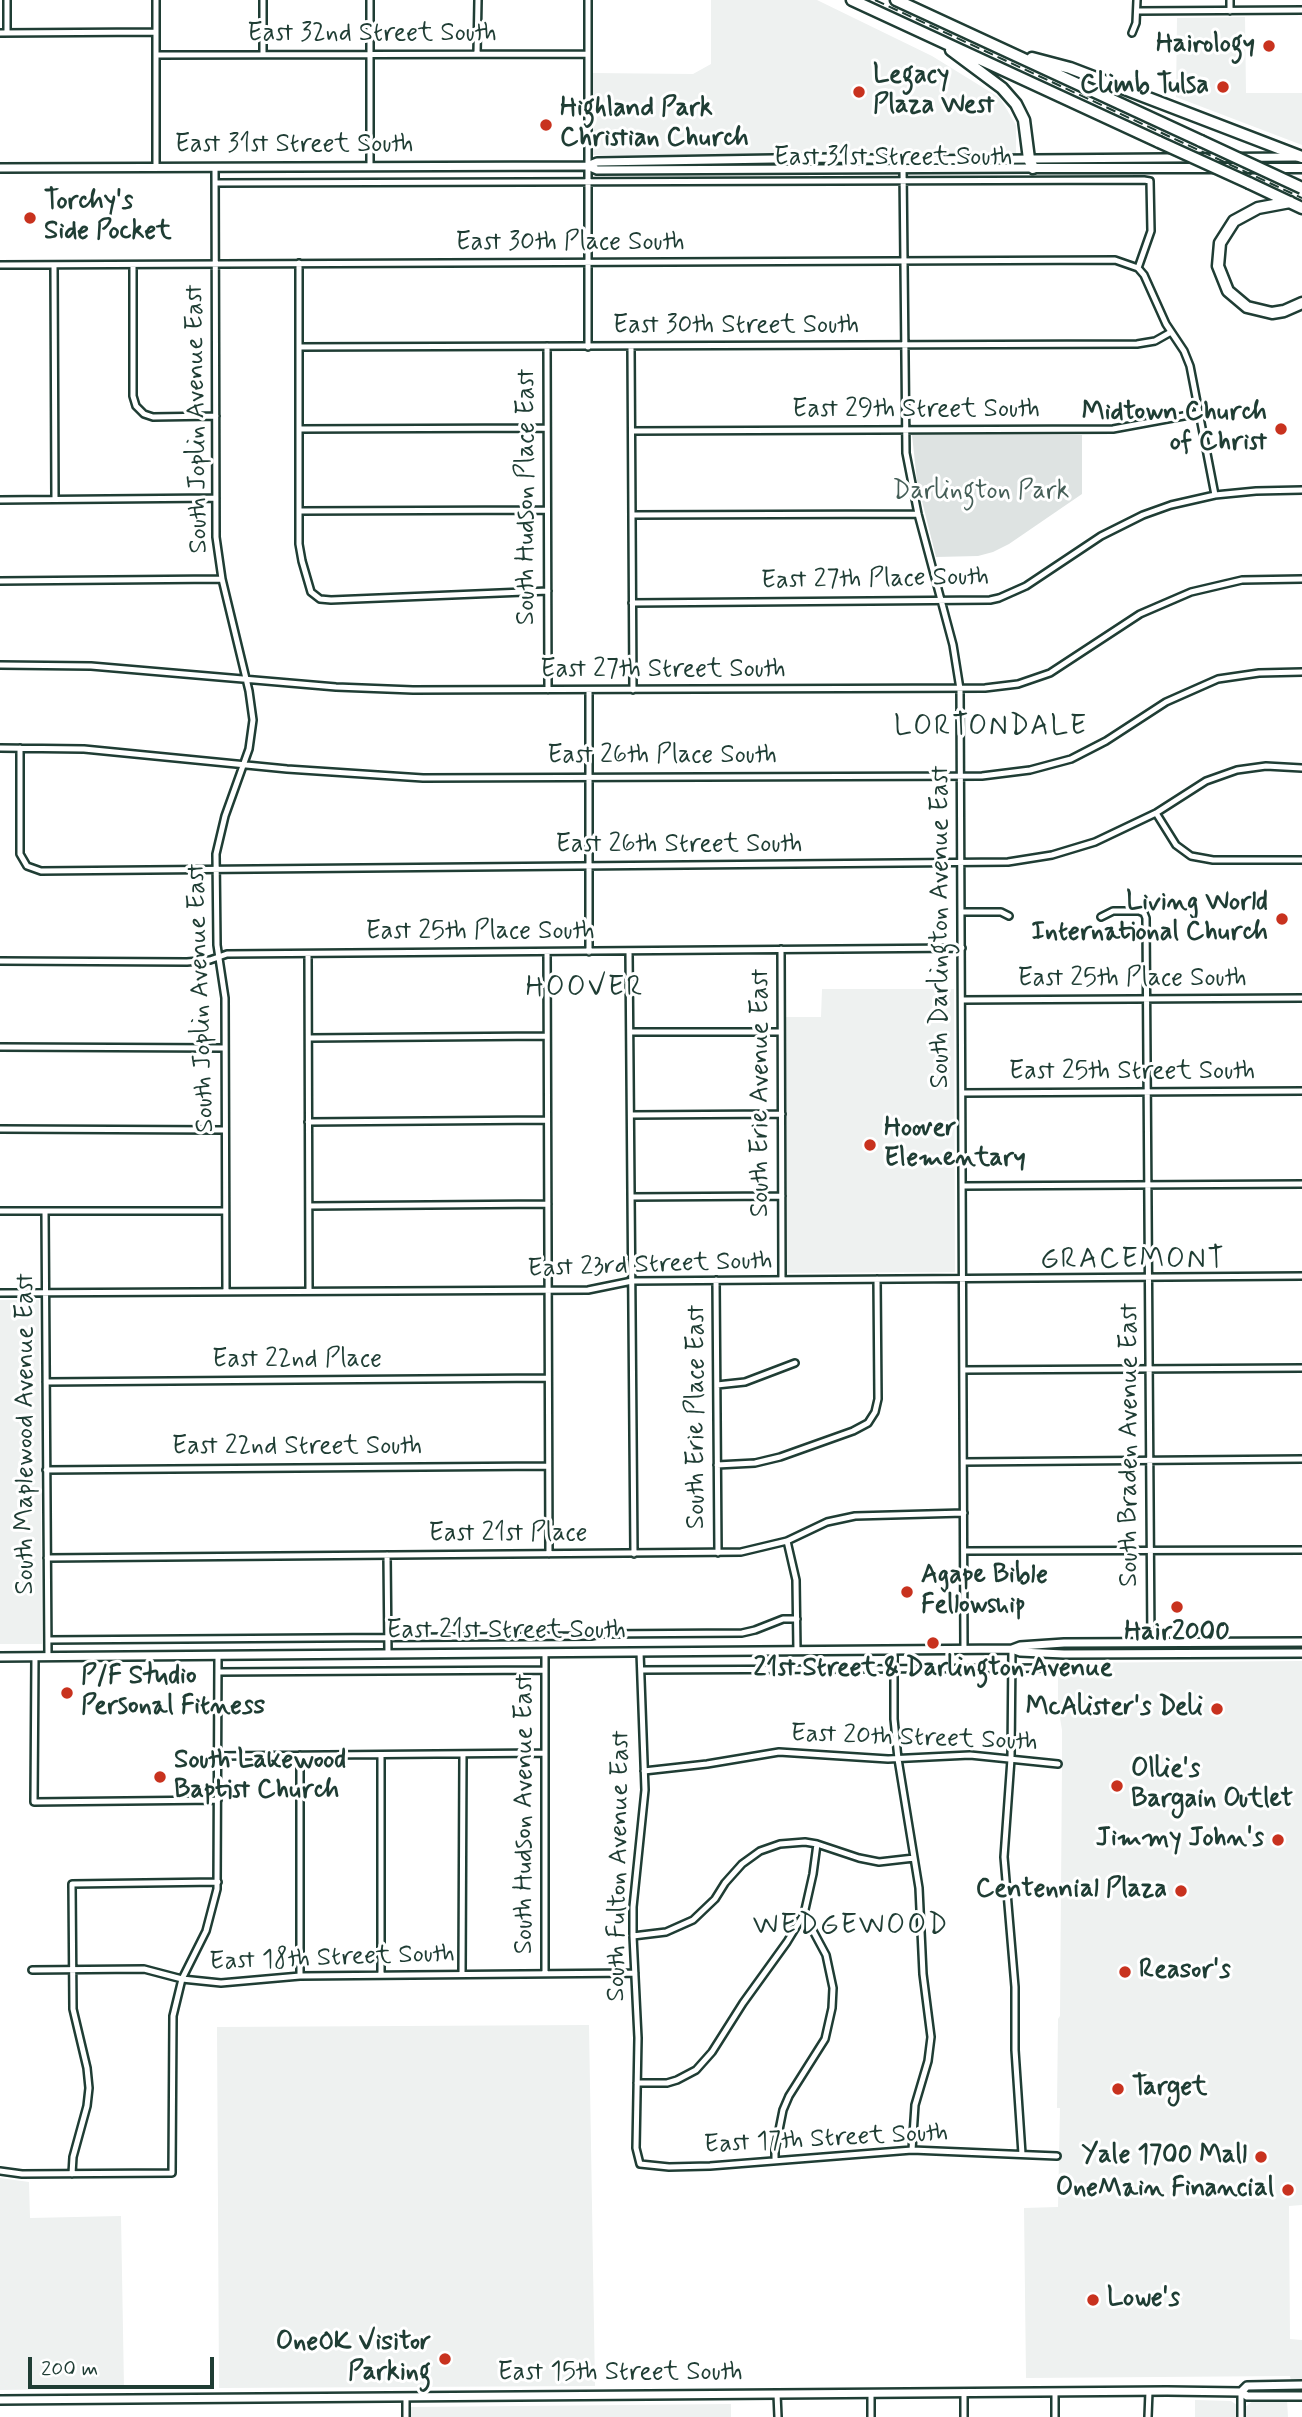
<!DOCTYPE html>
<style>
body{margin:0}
#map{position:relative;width:1302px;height:2417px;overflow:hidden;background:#fff;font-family:Mynerve,sans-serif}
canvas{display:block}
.scale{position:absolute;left:28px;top:2357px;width:186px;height:32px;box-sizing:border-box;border:4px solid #1f3d34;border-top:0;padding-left:9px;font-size:21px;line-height:24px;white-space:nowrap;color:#1f3d34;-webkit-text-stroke:5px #fff;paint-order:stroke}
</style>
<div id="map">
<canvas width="1302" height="2417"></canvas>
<div class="scale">200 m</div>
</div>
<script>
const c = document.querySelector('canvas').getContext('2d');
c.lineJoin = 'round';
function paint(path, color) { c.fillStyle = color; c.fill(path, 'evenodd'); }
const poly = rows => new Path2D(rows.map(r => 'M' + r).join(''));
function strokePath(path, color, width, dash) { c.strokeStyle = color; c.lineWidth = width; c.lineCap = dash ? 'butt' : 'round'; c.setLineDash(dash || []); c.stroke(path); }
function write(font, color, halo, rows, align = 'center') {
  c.font = font + ' Mynerve,sans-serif'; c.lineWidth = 6; c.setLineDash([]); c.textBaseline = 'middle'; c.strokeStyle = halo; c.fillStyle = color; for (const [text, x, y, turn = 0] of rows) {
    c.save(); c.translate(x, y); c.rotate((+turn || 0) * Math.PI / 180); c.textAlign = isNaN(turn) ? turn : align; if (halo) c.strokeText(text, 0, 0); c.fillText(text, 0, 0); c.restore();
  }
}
const built = poly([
 [711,0,817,0,932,56,1000,98,1016,125,1016,154,591,155,593,73,693,74,711,64],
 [1245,17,1246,93,1302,93,1302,145,1176,97,1177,18],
 [822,989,954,989,955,1272,786,1273,785,1017,821,1017],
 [0,1300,39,1300,42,1644,0,1644],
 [1302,1661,1302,2205,1289,2206,1290,2339,1302,2340,1302,2380,1291,2380,1290,2376,1026,2378,1024,2208,1058,2207,1060,2108,1057,2108,1058,2019,1060,2016,1062,1764,1062,1730,1058,1706,1058,1663],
 [589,2025,595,2386,219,2388,217,2027],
 [0,2178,29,2182,30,2218,121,2216,124,2388,0,2390],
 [1195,2400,1231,2401,1237,2405,1237,2417,1195,2417],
 [1287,2400,1288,2417,1245,2417,1245,2407,1253,2401],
 [731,2404,731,2417,411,2417,411,2407]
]);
const green = poly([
 [912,435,1082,435,1082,494,1009,544,993,552,978,556,936,557,917,481]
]);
const street = poly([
 [7,0,7,33],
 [263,0,263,54],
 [1230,0,1230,11],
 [1137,11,1302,10],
 [0,33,156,32],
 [1132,33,1136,23,1137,0],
 [477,53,478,0],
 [156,55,588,54],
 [370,166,370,0],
 [156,167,156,0],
 [215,167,216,537,222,579,249,691,253,720,249,749,225,816,216,854,217,945,225,998,226,1291],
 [903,168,906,453,918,514,953,645,960,689,964,1650],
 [215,183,1144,180,1150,181,1151,231,1138,268],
 [299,263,299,544,302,561,311,592,320,599,331,600,548,591],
 [0,265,1115,260,1138,268,1144,275,1166,324,1184,351,1190,366,1215,495],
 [54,265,55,499],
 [133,265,133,396,136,406,144,414,153,417,216,416],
 [547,346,548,690],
 [299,347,1137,344,1155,341,1171,332],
 [588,347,588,0],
 [631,347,633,690],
 [299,429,547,428],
 [632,431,1113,429,1200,413],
 [0,500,216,498],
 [300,511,547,510],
 [632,515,918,514],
 [0,581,222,579],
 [632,603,990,600,999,598,1026,586,1101,536,1143,515,1171,505,1215,495,1256,491,1302,490],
 [0,665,91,666,336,687,413,690,985,688,1018,684,1050,673,1140,614,1191,592,1242,580,1302,579],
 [589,690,589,952],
 [0,748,84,749,287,769,423,778,982,776,1030,770,1071,759,1106,741,1166,702,1218,679,1259,673,1302,672],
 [20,748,20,854,27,866,41,871,1008,862,1052,855,1095,842,1156,813,1206,781,1237,770,1266,766,1302,768],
 [1156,813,1176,845,1191,856,1213,860,1302,860],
 [961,912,1001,912,1009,916],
 [1101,917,1113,911,1139,911,1144,913,1146,918,1151,1643],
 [781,949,782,1280],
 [547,952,549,1554],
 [629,952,634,1554],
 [308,954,309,1291],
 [0,961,187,962,210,960,227,954,962,948],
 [962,1000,1302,998],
 [630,1032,781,1032],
 [309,1038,547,1036],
 [0,1047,225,1048],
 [962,1093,1302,1091],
 [631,1115,782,1114],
 [308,1122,547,1120],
 [0,1129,225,1130],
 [963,1186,1302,1184],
 [631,1197,782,1196],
 [309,1206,548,1204],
 [0,1211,225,1211],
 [45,1211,48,1656],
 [716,1280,718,1553],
 [0,1293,588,1290,632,1281,1302,1276],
 [963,1370,1302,1368],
 [46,1382,548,1378],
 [717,1385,745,1382,795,1363],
 [964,1462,1302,1459],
 [717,1465,755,1463,780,1457,853,1431,868,1423,875,1412,878,1399,877,1279],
 [46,1470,548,1466],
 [787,1541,796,1580,797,1651],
 [964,1551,1302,1550],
 [387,1555,388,1654],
 [47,1558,741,1552,787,1541,827,1522,855,1516,964,1513],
 [48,1640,591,1636,601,1634,742,1633,755,1630,783,1619,797,1619],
 [1012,1649,1011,1759,1004,1857,1015,1987,1015,2050,1022,2154],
 [894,1650,894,1719,898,1759,919,1888,923,1974,931,2037,928,2061,915,2105,912,2150],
 [640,1652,645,1790,633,1907,633,1936,638,2038,636,2148,640,2164,669,2167,710,2166,912,2150,1057,2156],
 [35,1657,34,1802,218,1800],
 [641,1670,1056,1668],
 [218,1672,545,1670],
 [381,1755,381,1975],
 [218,1756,545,1753],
 [644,1771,707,1764,779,1752,888,1759,970,1755,1058,1764],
 [633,1936,666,1932,693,1920,715,1899,725,1883,742,1864,760,1851,780,1844,805,1842,817,1844,859,1858,879,1862,914,1858],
 [32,1970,144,1969,182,1979,221,1983,300,1976,635,1973],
 [462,1974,463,1754],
 [545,1974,545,1653],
 [300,1976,300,1755],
 [637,2083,667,2083,677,2080,696,2070,712,2052,743,2003,787,1942,804,1914,813,1874,817,1844],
 [775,2161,775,2150,783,2110,789,2096,825,2039,832,2008,833,1988,826,1955,804,1914],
 [0,2171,22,2174,172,2173,173,2016,182,1979,206,1931,217,1889,218,1656],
 [72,2174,73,2157,87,2106,89,2088,87,2068,73,2009,72,1884,218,1882],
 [964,2392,964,2417],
 [1055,2392,1055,2417],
 [1241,2392,1241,2417],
 [777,2394,778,2417],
 [406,2397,406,2417],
 [871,2417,871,2394],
 [1148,2417,1149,2391]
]);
const secondary = poly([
 [588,166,597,170,1033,168],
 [0,168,587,166,597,162,832,158,904,160,1297,157],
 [1012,1649,1020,1646,1064,1643,1302,1642],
 [0,1657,1012,1649,1020,1652,1064,1654,1302,1653],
 [1241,2392,1247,2386,1302,2385],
 [0,2400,1167,2391,1241,2392,1247,2396,1302,2396]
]);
const primary = poly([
 [1033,168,1302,168]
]);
const highway = poly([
 [852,0,1159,142],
 [896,0,1201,141],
 [951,50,1002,88,1016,104,1024,120,1029,159,1033,168],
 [1032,58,1070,68,1302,157],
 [1249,183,1302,208],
 [1290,202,1258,208,1234,221,1220,243,1218,266,1228,291,1247,307,1272,313,1284,311,1302,303]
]);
const rail = poly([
 [875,0,1302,198]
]);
const highwayBridge = poly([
 [1201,141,1302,188],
 [1159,142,1249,183]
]);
const markers = [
 [1269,46,7,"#c8321e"],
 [1223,87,7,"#c8321e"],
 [859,92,7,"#c8321e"],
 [546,125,7,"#c8321e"],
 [30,218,7,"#c8321e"],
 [1281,429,7,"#c8321e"],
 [1282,919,7,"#c8321e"],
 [870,1145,7,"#c8321e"],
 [907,1592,7,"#c8321e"],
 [1177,1607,7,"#c8321e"],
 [933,1643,7,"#c8321e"],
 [67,1693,7,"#c8321e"],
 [1217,1709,7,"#c8321e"],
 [160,1777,7,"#c8321e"],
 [1117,1786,7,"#c8321e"],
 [1278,1840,7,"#c8321e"],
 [1181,1891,7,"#c8321e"],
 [1125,1972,7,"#c8321e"],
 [1118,2089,7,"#c8321e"],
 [1261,2157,7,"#c8321e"],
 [1288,2190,7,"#c8321e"],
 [1093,2300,7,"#c8321e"],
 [445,2359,7,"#c8321e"]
];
const streetNames = [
 ["East 32nd Street South",372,35],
 ["East 31st Street South",294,146],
 ["East 31st Street South",893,159],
 ["East 30th Place South",570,244],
 ["East 30th Street South",736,327],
 ["East 29th Street South",916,411],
 ["South Joplin Avenue East",198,419,-91],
 ["South Hudson Place East",528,497,-90],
 ["East 27th Place South",875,580,-1],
 ["East 27th Street South",663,671],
 ["East 26th Place South",662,757],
 ["East 26th Street South",679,846],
 ["South Darlington Avenue East",942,927,-90],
 ["East 25th Place South",480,933],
 ["East 25th Place South",1132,980],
 ["South Joplin Avenue East",202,998,-92],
 ["East 25th Street South",1132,1073],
 ["South Erie Avenue East",762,1093,-90],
 ["East 23rd Street South",650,1266,-2],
 ["East 22nd Place",297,1361],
 ["South Erie Place East",698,1417,-90],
 ["South Maplewood Avenue East",27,1434,-90],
 ["South Braden Avenue East",1131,1445,-90],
 ["East 22nd Street South",297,1448],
 ["East 21st Place",508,1535],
 ["East 21st Street South",506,1632],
 ["East 20th Street South",914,1739,2],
 ["South Hudson Avenue East",526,1814,-90],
 ["South Fulton Avenue East",620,1866,-89],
 ["East 18th Street South",332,1959,-2],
 ["East 17th Street South",826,2140,-3],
 ["East 15th Street South",620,2374]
];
const poiNames = [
 ["Hairology",1255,46,"right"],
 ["Legacy",873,77],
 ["Plaza West",873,107],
 ["Climb Tulsa",1209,87,"right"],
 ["Highland Park",560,110],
 ["Christian Church",560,140],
 ["Torchy's",44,203],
 ["Side Pocket",44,233],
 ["Midtown Church",1267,414,"right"],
 ["of Christ",1267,444,"right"],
 ["Living World",1268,904,"right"],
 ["International Church",1268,934,"right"],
 ["Hoover",884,1130],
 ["Elementary",884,1160],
 ["Agape Bible",921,1577],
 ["Fellowship",921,1607],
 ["Hair2000",1177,1634,"center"],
 ["21st Street & Darlington Avenue",933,1670,"center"],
 ["P/F Studio",81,1678],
 ["Personal Fitness",81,1708],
 ["McAlister's Deli",1203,1709,"right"],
 ["South Lakewood",174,1762],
 ["Baptist Church",174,1792],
 ["Ollie's",1131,1771],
 ["Bargain Outlet",1131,1801],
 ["Jimmy John's",1264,1840,"right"],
 ["Centennial Plaza",1167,1891,"right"],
 ["Reasor's",1139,1972],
 ["Target",1132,2089],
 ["Yale 1700 Mall",1247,2157,"right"],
 ["OneMain Financial",1274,2190,"right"],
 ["Lowe's",1107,2300],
 ["OneOK Visitor",431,2344,"right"],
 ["Parking",431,2374,"right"]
];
const parkNames = [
 ["Darlington Park",981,493]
];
const neighbourhoodNames = [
 ["LORTONDALE",991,728],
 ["HOOVER",585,989],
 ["GRACEMONT",1133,1261],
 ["WEDGEWOOD",851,1927]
];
paint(built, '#eef1f0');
paint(green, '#dee3e2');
strokePath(street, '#1f3d34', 10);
strokePath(secondary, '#1f3d34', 12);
strokePath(primary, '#1f3d34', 13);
strokePath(highway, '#1f3d34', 15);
strokePath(street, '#fff', 5);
strokePath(secondary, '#fff', 7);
strokePath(primary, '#fff', 8);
strokePath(highway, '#fff', 10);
strokePath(rail, '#1f3d34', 2, [10, 5]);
strokePath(highwayBridge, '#1f3d34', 15, []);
strokePath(highwayBridge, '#fff', 10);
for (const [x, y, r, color] of markers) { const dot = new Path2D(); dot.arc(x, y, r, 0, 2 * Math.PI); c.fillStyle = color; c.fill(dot); strokePath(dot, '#fff', 2.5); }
write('26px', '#1f3d34', '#fff', streetNames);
write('bold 26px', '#1f3d34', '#fff', poiNames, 'left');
write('26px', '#455e57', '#fff', parkNames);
c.letterSpacing = '2px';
write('28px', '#1f3d34', '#fff', neighbourhoodNames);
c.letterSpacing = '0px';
</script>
